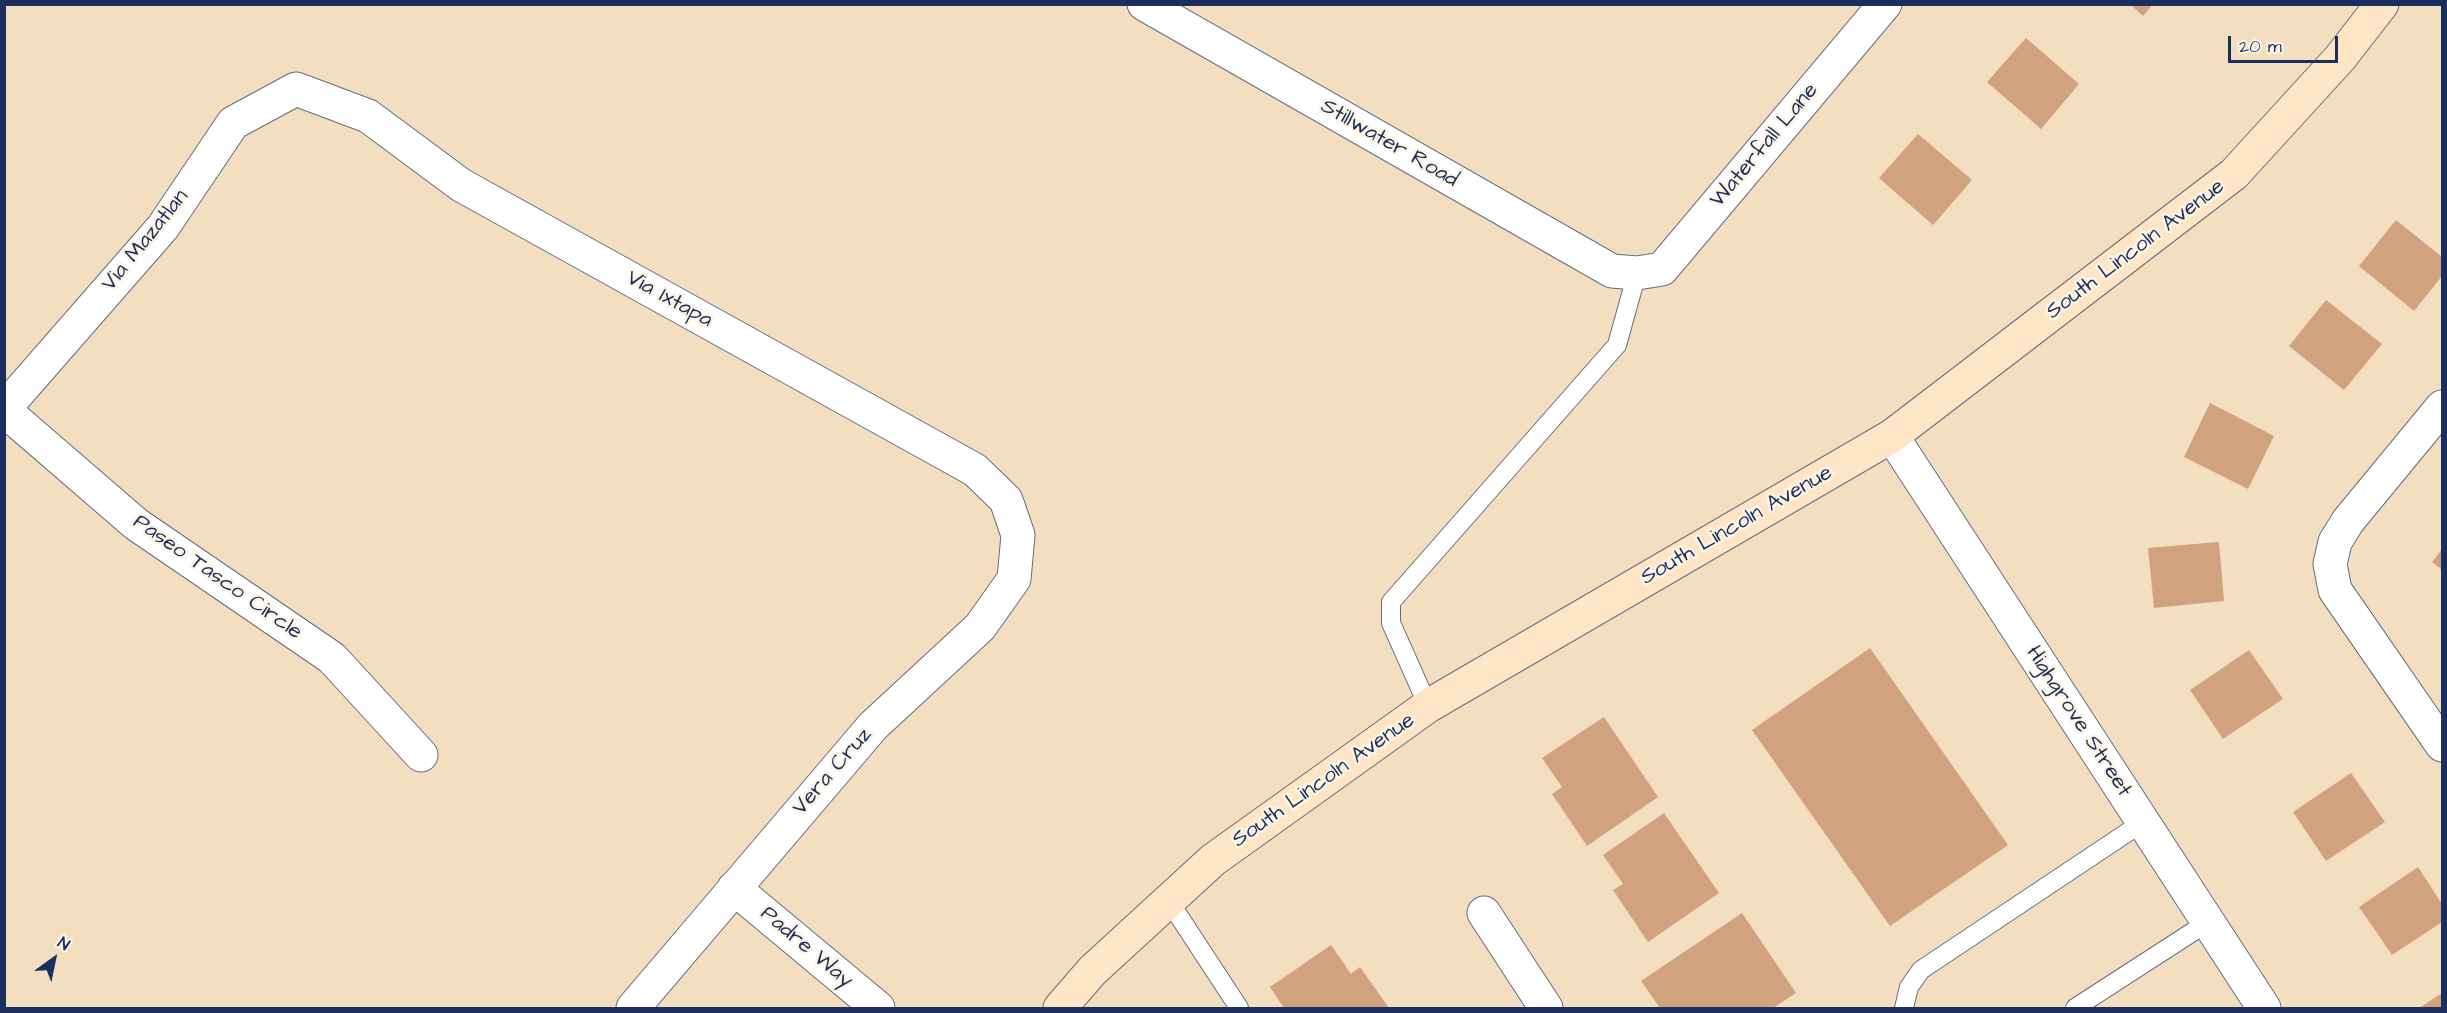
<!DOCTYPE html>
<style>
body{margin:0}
#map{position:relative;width:2447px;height:1013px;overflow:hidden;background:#f3dec0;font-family:"Architects Daughter",sans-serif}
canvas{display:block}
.frame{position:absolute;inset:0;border:6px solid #1b2f5e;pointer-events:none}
.north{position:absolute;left:24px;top:929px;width:60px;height:60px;-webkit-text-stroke:4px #fcf5e5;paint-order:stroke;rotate:33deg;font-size:16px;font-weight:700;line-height:24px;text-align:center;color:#1b2f5e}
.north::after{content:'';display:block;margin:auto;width:21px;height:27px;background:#1b2f5e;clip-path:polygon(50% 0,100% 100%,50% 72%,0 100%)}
.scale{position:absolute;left:2228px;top:36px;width:110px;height:27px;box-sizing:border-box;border:3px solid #1b2f5e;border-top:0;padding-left:8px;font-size:18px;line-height:21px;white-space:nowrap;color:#1b2f5e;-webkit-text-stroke:4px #fcf5e5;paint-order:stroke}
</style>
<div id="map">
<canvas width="2447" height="1013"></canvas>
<div class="frame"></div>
<div class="north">N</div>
<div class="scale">20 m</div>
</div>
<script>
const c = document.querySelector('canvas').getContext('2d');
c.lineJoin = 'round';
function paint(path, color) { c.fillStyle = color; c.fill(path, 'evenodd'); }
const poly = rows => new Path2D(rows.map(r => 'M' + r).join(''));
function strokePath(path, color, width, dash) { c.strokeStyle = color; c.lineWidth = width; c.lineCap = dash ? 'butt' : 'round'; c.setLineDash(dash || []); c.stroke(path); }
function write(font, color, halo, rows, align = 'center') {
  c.font = font + ' "Architects Daughter",sans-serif'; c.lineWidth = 5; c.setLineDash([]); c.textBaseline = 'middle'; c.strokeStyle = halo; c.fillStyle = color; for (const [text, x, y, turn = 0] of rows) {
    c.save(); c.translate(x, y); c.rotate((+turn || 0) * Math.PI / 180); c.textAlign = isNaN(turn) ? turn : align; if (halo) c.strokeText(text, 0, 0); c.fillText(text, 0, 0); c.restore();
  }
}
const building = poly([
 [2130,4,2153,4,2143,16],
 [2026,38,2079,84,2041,129,1987,82],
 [1918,134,1972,180,1933,225,1879,178],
 [2396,220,2442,257,2442,276,2414,311,2359,266],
 [2326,300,2382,344,2344,390,2289,346],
 [2210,403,2274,436,2248,489,2184,457],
 [2219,542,2224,601,2154,608,2148,548],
 [2442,549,2442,570,2432,562],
 [1870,648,2008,845,1890,926,1752,730],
 [2249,650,2283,699,2223,739,2190,690],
 [1604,717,1658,797,1587,846,1552,794,1562,787,1542,758],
 [2351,773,2385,822,2326,861,2293,812],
 [1664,813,1719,893,1648,942,1613,890,1623,884,1603,855],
 [2418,867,2442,904,2442,922,2392,955,2359,907],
 [1742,913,1796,993,1773,1008,1660,1008,1641,981],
 [1331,945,1351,974,1360,967,1389,1008,1284,1008,1270,987],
 [2442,993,2442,1008,2419,1008]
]);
const service = poly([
 [1428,706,1391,623,1391,602,1617,345,1637,273],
 [1169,901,1239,1008],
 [1904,1008,1909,987,1921,970,2143,822],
 [2075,1008,2208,922]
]);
const minor = poly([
 [1144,4,1612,271,1637,273,1662,269,1885,4],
 [2442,407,2348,521,2335,542,2330,564,2335,590,2442,745],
 [4,409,163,227,233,123,296,89,368,116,461,185,975,470,1006,500,1018,535,1014,579,980,627,873,726,633,1008],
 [4,410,136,524,332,658,421,755],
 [734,888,878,1008],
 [1484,913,1546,1008]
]);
const tertiary = poly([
 [1892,436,2264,1008]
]);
const secondary = poly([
 [1060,1008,1092,971,1213,860,1428,706,1892,436,2234,174,2340,58,2382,4]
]);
const streetNames = [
 ["Stillwater Road",1389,144,30],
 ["Waterfall Lane",1765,146,-50],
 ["Via Mazatlan",146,241,-51],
 ["South Lincoln Avenue",2136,250,-37],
 ["Via Ixtapa",669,300,29],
 ["South Lincoln Avenue",1737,526,-30],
 ["Paseo Tasco Circle",217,578,35],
 ["Highgrove Street",2078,722,57],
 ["Vera Cruz",833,772,-49],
 ["South Lincoln Avenue",1324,781,-35],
 ["Padre Way",806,948,40]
];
paint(building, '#d0a27d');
strokePath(service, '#676c80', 20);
strokePath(minor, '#676c80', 35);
strokePath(tertiary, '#676c80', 35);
strokePath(secondary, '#676c80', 35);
strokePath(service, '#fff', 18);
strokePath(minor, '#fff', 33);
strokePath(tertiary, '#fff', 33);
strokePath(secondary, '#fee5c5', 33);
write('22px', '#1b2f5e', '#fcf5e5', streetNames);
</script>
